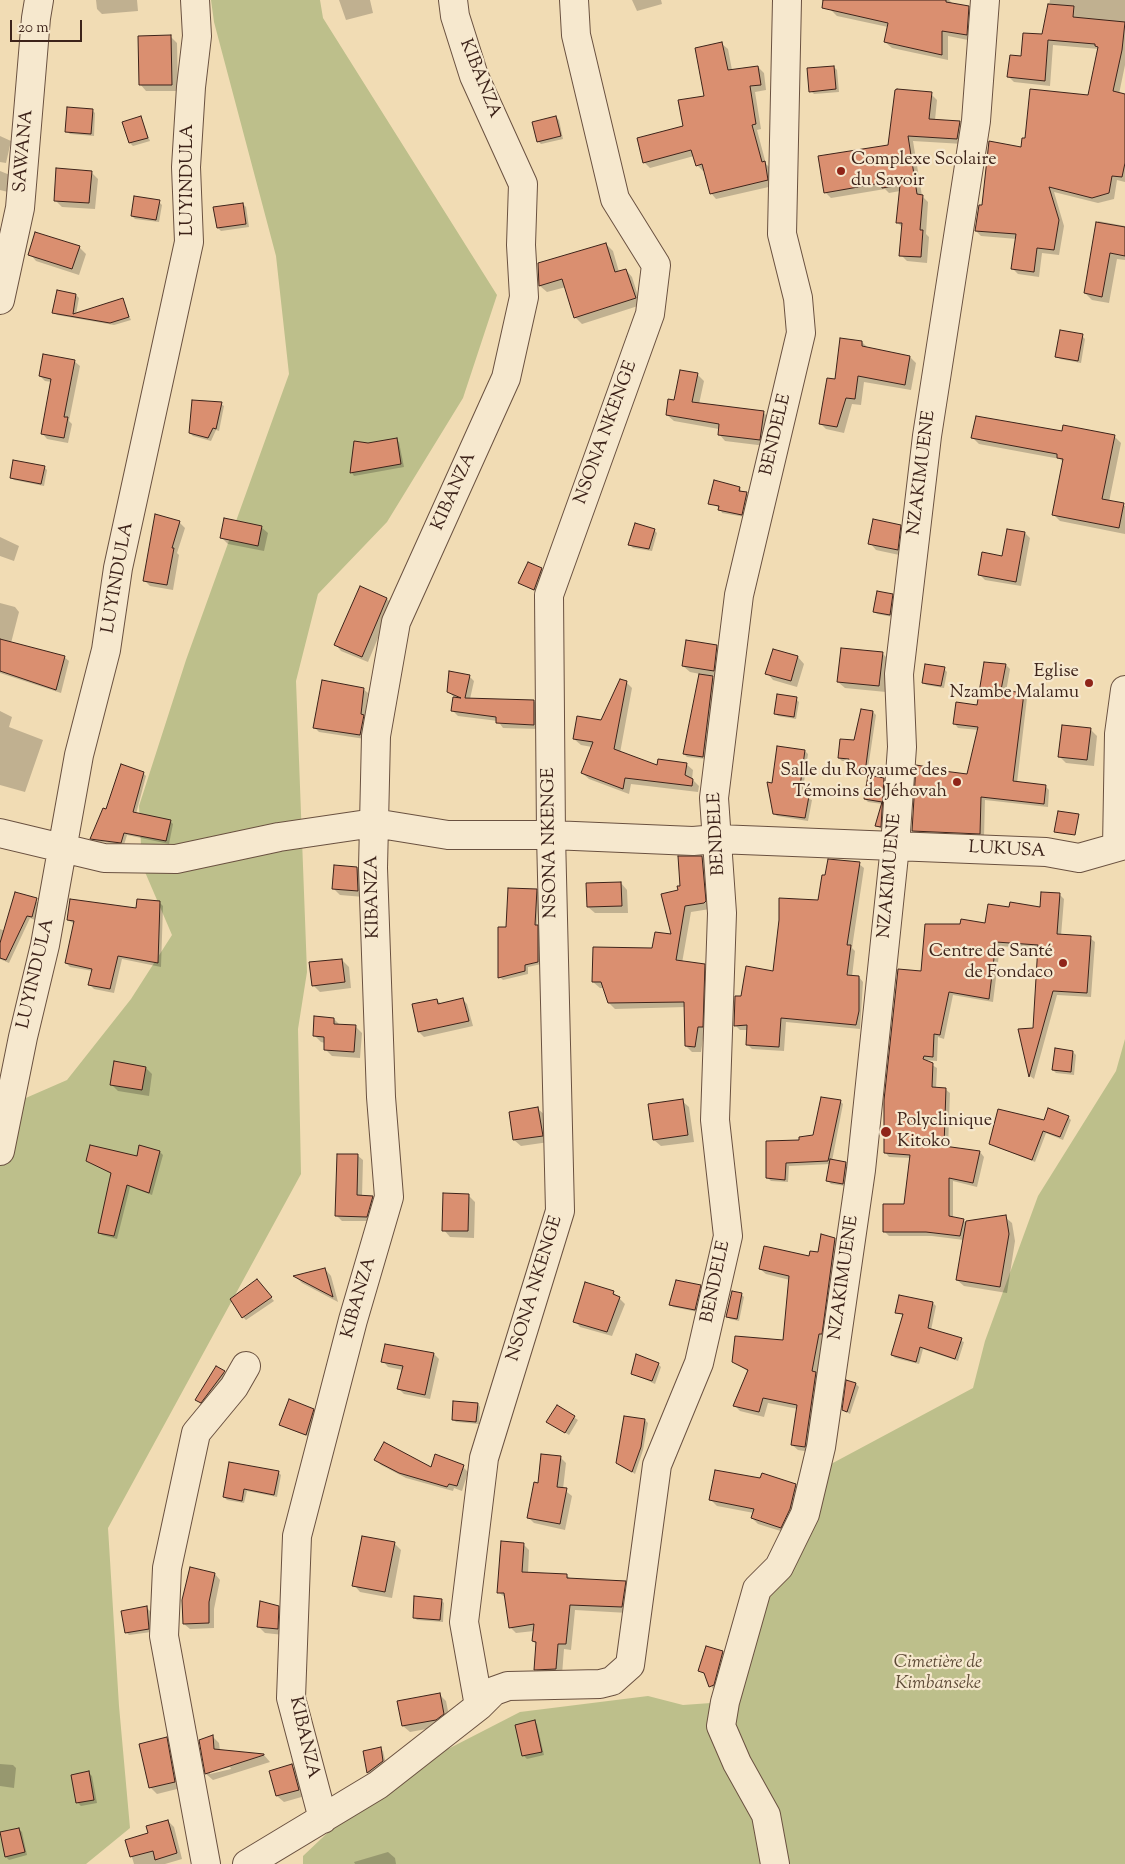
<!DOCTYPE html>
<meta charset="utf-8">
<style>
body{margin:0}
#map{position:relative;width:1125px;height:1864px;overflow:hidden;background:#f1dcb4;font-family:"Sorts Mill Goudy",serif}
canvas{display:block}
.scale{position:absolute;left:10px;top:20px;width:72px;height:22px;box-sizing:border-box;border:2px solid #3d231a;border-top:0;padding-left:6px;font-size:15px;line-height:18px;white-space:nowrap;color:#3d231a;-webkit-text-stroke:4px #f6e8ce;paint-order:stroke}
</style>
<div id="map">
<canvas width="1125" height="1864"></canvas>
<div class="scale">20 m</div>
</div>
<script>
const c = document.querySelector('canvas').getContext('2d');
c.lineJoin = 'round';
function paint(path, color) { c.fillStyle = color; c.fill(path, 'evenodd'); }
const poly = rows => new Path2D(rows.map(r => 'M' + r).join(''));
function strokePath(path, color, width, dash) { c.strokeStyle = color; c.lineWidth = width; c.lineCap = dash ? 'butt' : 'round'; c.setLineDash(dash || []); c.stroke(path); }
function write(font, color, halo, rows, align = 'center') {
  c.font = font + ' "Sorts Mill Goudy",serif'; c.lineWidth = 4.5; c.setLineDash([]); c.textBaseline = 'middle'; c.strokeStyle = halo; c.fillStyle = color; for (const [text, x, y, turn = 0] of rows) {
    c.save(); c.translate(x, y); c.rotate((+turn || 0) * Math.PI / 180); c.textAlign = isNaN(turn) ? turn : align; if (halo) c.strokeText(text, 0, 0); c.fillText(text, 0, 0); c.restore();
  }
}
const green = poly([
 [211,0,320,0,323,18,497,295,463,398,387,522,318,594,296,681,307,972,298,1029,301,1174,108,1528,119,1706,130,1828,86,1864,0,1864,0,1122,12,1104,67,1080,131,999,172,935,142,865,139,806,186,660,289,374,276,256,214,22],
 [1125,1039,1125,1864,303,1864,303,1856,378,1785,520,1712,648,1696,683,1705,725,1702,740,1631,801,1533,831,1464,973,1388,985,1341,1038,1196,1116,1071]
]);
const shadow = poly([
 [96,0,137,0,138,11,102,14,97,9],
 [339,0,370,0,373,13,346,20],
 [632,0,661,0,662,4,637,11],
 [833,0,949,0,953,4,968,7,975,14,973,41,948,36,948,60,892,48,885,42,888,27,837,16,831,10],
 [1050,0,1125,0,1125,65,1119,94,1125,95,1125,182,1117,180,1114,199,1098,203,1054,192,1064,226,1059,255,1042,253,1039,277,1018,274,1013,269,1017,239,981,236,976,231,983,207,1022,148,1089,96,1099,49,1053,45,1050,86,1014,82,1009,77,1022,57,1043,36],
 [170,36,177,43,178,91,146,91,140,84],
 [722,44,728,49,732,70,758,67,764,73,766,90,755,92,761,129,757,130,766,164,770,168,773,186,716,199,711,193,705,170,703,171,697,165,694,156,650,168,644,162,684,127,706,97],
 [834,67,837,70,839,92,814,94,811,91],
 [931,94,937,100,935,120,960,122,966,128,963,144,913,141,922,196,928,202,926,234,929,237,927,263,907,261,901,255,903,228,898,223,900,191,889,193,885,189,831,198,825,192,889,146],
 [92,110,95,113,94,136,70,134,67,131],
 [556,117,559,120,563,139,541,144,538,141],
 [141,118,150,141,133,146,130,143],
 [0,136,11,141,6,163,0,162],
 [0,171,10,175,8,192,0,190],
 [91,172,98,179,95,209,62,207,55,200],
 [159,202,162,205,159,222,135,219,132,216],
 [243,204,246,207,249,227,221,231,218,228,215,208],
 [1098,221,1125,226,1125,260,1117,259,1109,303,1092,300,1085,293],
 [606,244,613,251,619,272,626,270,632,277,641,305,582,324,575,317,566,287,547,292,540,286,539,264],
 [79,247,86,254,79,275,36,261,30,254],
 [76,295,79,298,76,314,122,300,131,320,114,325,57,315,54,312],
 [1082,336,1085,339,1081,363,1060,359,1057,356],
 [862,342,869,349,910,357,916,363,911,390,864,382,861,405,852,404,844,433,826,429,820,423,836,380],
 [74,361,80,366,69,421,72,424,68,443,47,439,42,433,52,382,45,381,40,376],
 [697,374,704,381,699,404,763,412,770,419,766,446,725,441,719,434,719,429,674,421,667,415],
 [221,404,224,406,219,431,216,430,211,441,193,436,190,433],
 [1063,433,1114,436,1121,443,1109,502,1125,506,1125,534,1060,521,1054,515,1064,463,1060,459,979,444,973,438],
 [396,439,399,442,404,467,354,476,352,473,355,442,368,445],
 [44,467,47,470,44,486,14,480,11,477],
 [715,482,740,488,742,493,750,497,745,517,722,513,720,508,710,503],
 [156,516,180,523,185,528,177,553,179,555,173,590,150,586,144,580],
 [900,526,907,533,904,556,876,550,870,543],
 [261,527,268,533,264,551,228,544,221,537],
 [654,530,657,533,652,551,633,548,630,545],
 [1025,533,1030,538,1021,586,985,580,979,574,1003,557],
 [0,537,19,546,14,561,0,556],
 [541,569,544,572,537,592,519,583],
 [892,595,895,598,893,617,877,614,874,611],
 [387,599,392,604,368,662,341,651,336,645],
 [0,603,15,607,19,612,11,643,64,657,69,661,61,693,0,673],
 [717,646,723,652,720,677,710,675,716,680,706,759,687,757,684,754,700,674,690,672,683,666],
 [882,653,889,660,886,692,845,688,838,682],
 [798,657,804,664,797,687,773,680,767,673],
 [1006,665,1010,669,1006,692,1023,694,1027,698,1017,783,1045,786,1049,790,1048,807,985,800,984,837,917,835,913,831,928,768,930,770,968,775,979,730,958,728,954,723,978,706],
 [944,669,947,672,944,688,926,685,923,682],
 [469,676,474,681,470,699,534,701,539,707,539,729,503,728,498,721,458,716,453,711,454,697,448,691],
 [626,682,632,688,620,753,658,767,686,764,693,770,692,779,699,786,698,792,631,784,629,794,589,779,582,773,592,747,581,745,574,739,601,722],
 [363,689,368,693,365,717,368,720,365,739,319,732,315,728],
 [796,699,799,702,796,719,778,716,775,713],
 [0,711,12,717,9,727,43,740,25,792,0,785],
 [861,711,873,712,876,715,867,775,851,772,848,769,850,761,842,761,839,758,854,741],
 [1090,729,1097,736,1094,766,1066,763,1060,757],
 [805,751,808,754,802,796,812,800,808,821,777,816,774,813,773,784],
 [143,773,146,776,136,814,170,821,173,824,169,844,127,835,124,845,94,841,92,838,107,811],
 [884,779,887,782,883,830,877,826,882,804,868,802,865,799],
 [702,857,708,863,710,909,691,912,682,963,704,966,710,972,708,1032,704,1032,701,1052,692,1052,686,1046,686,1007,615,1009,609,1003,604,988,600,988,593,982,653,950,672,936,679,891],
 [859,864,864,868,852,948,855,951,852,977,859,977,863,982,860,1029,786,1022,784,1051,752,1049,747,1044,748,1030,740,1030,735,1025,742,997,774,972,819,901],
 [357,868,364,875,364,897,340,895,333,888],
 [621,883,627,890,628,913,595,913,588,907],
 [536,890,539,893,537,926,540,929,541,964,528,967,528,974,503,980,500,977,507,928],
 [16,894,40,903,35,920,30,918,9,963,0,959,0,929,5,931],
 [1059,894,1064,899,1061,936,1090,938,1095,942,1091,997,1057,995,1034,1079,1030,1076,1019,1030,1035,1029,1039,949,1000,946,993,1002,953,995,944,1039,938,1037,937,1061,924,1060,937,1068,936,1089,945,1089,950,1093,948,1148,980,1152,984,1157,977,1187,953,1181,953,1218,966,1222,1005,1217,1012,1223,1015,1241,1007,1293,964,1286,957,1280,964,1240,932,1236,889,1236,884,1231,905,1206,911,1158,889,1157,885,1152,922,973,1010,908,1041,909],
 [159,902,163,906,161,967,122,959,114,993,94,989,90,985,93,971,70,967,66,963,74,924,68,920,137,909],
 [342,960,349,967,351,988,320,992,313,985],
 [462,999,467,1004,473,1026,424,1037,419,1032,437,1000,441,1004],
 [334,1019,340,1025,355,1026,362,1033,360,1058,332,1056,325,1049,325,1043,321,1042,315,1036],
 [1073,1052,1076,1055,1074,1075,1056,1073,1053,1070],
 [146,1068,152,1074,149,1096,118,1091,111,1084],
 [682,1101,689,1107,694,1142,661,1146,654,1140],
 [840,1101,843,1104,832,1161,846,1163,849,1166,846,1186,831,1184,828,1181,831,1164,789,1166,788,1182,771,1181,768,1178,800,1141,814,1136],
 [538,1109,545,1115,549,1142,521,1146,514,1140],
 [1068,1117,1071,1120,1063,1140,1046,1133,1035,1162,990,1144,1044,1122],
 [160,1152,163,1155,152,1195,130,1187,117,1239,102,1235,99,1232,112,1174,88,1161,137,1157],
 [357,1155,363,1160,362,1197,373,1197,377,1202,372,1221,342,1221,337,1216],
 [468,1195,475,1202,474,1238,450,1237,444,1230],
 [835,1239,840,1244,817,1375,821,1378,810,1452,798,1450,792,1445,798,1409,768,1403,764,1417,740,1411,734,1405,749,1372,734,1362,785,1342,790,1280,766,1274,760,1269,819,1254],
 [325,1269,331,1276,338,1302,302,1283,296,1277],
 [260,1284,274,1301,246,1320,243,1317],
 [700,1286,703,1289,698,1312,673,1307,670,1304],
 [613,1292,625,1304,612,1336,580,1327,575,1321],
 [741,1294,744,1297,739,1321,730,1319,727,1316],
 [933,1303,936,1306,931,1330,964,1342,958,1361,923,1349,919,1364,895,1358,892,1355,904,1316,897,1312],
 [434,1354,439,1359,430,1399,404,1394,399,1389,403,1370,388,1367,383,1361],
 [658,1364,661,1367,655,1384,632,1373],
 [217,1367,231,1378,203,1406,197,1400],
 [856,1384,859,1387,850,1414,843,1410],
 [478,1404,480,1407,479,1424,456,1422,453,1419],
 [557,1406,578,1420,569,1435,548,1422],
 [313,1410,316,1414,309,1437,280,1425],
 [645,1420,648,1423,643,1450,635,1474,617,1462],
 [560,1457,566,1463,563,1489,572,1496,565,1530,534,1523,528,1517,539,1484],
 [376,1460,432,1468,463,1467,468,1472,462,1491,454,1488,453,1491,406,1478,381,1465],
 [278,1472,281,1475,277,1497,247,1491,244,1503,227,1500,224,1497],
 [795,1485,802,1491,787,1533,758,1524,752,1518,754,1513,717,1506,711,1500],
 [394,1543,401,1550,392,1598,360,1592,354,1585],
 [523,1544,529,1550,528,1574,566,1575,571,1579,625,1582,631,1588,628,1613,575,1610,571,1650,564,1649,562,1675,542,1675,535,1669,537,1645,533,1641,534,1631,516,1633,510,1627,506,1598,498,1592],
 [215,1574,220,1580,214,1609,214,1628,190,1629,184,1624],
 [441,1600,444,1603,443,1622,417,1620,414,1617],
 [278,1607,285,1613,284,1635,265,1633,259,1627],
 [147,1608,150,1611,151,1632,129,1635,126,1632],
 [723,1652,726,1655,716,1688,713,1689,706,1675,700,1671],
 [439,1694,446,1701,450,1721,443,1726,410,1732,403,1726],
 [534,1721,537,1724,544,1755,527,1759,524,1756,516,1726],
 [213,1737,219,1743,220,1751,264,1755,270,1762,213,1780,206,1774],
 [230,1767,231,1769,210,1774,210,1772],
 [166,1739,173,1745,181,1788,157,1794,150,1787],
 [380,1748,383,1751,386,1764,371,1775,368,1773,364,1752],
 [0,1764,13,1765,16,1768,14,1788,0,1786],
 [292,1766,299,1772,305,1796,284,1802,277,1796],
 [89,1773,92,1776,97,1803,81,1806,78,1803,73,1776],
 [168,1821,174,1827,182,1859,165,1864,134,1864,127,1841,149,1834],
 [19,1829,22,1832,27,1855,9,1860,6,1857],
 [388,1852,395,1858,396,1864,355,1864,354,1862]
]);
const building = poly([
 [823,0,946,0,946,2,969,6,967,35,942,31,942,55,884,42,888,23,822,8,823,0],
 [1048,4,1074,6,1073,17,1125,22,1122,50,1113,91,1125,94,1125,163,1122,177,1112,176,1109,193,1092,198,1049,187,1059,220,1054,250,1037,248,1034,272,1011,269,1016,234,975,231,979,205,982,205,989,141,1021,147,1022,138,1025,138,1030,89,1088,95,1098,47,1095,46,1095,44,1048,40,1045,81,1007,77,1010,55,1021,56,1023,33,1042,34,1048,4],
 [171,35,172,85,139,85,138,36,171,35],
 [722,42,728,70,758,66,761,85,750,86,756,124,752,125,762,162,765,161,768,180,710,194,702,164,696,166,691,150,643,163,637,138,683,126,678,100,704,96,695,48,722,42],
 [834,66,836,89,809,92,807,68,834,66],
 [897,89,932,92,929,119,960,121,957,139,908,136,917,194,923,195,920,230,923,230,921,257,899,256,902,223,896,223,900,185,882,188,881,183,824,193,818,156,888,145,895,90,897,89],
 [67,107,93,109,91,134,65,132,67,107],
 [141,116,148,138,129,143,122,122,141,116],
 [556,116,561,136,537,142,532,122,556,116],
 [56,168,92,171,89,203,54,201,56,168],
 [134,196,160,200,156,220,131,216,134,196],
 [243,203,246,224,217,228,213,207,243,203],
 [1096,222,1125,227,1125,256,1110,253,1102,297,1084,293,1096,222],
 [35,232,80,246,72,269,28,255,35,232],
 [606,243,615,272,626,269,636,298,574,318,562,279,539,286,538,263,606,243],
 [57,290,76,294,73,314,123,298,129,317,110,323,52,313,57,290],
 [1060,330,1083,334,1078,361,1055,357,1060,330],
 [840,338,862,341,862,346,910,356,905,385,858,376,855,399,846,398,837,427,819,424,827,378,835,379,840,338],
 [43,354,75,360,64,417,68,417,64,438,41,434,51,379,39,376,43,354],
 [680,370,698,373,692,402,764,411,760,440,718,435,719,424,666,415,668,399,674,400,680,370],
 [192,400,222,402,216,429,213,428,208,438,189,433,192,400],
 [976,416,1062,431,1063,425,1115,435,1102,499,1124,503,1119,528,1052,515,1063,459,1057,458,1057,454,971,438,976,416],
 [397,438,401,464,350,473,354,441,368,443,397,438],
 [13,460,45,466,41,484,10,478,13,460],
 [714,480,740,487,739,491,747,492,742,515,718,510,719,506,708,504,714,480],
 [155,514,180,521,172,548,174,548,167,585,143,581,155,514],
 [224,518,262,526,258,546,220,538,224,518],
 [873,519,901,525,898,550,868,544,873,519],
 [635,523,655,529,649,549,628,545,635,523],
 [1007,529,1025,532,1016,582,978,575,982,552,1002,556,1007,529],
 [528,562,542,568,534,590,518,583,528,562],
 [360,586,387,598,362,657,334,645,360,586],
 [877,591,893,594,890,615,873,612,877,591],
 [0,639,65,656,56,690,0,671,0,639],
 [686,640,717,645,714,671,682,666,686,640],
 [841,648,883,652,879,686,837,682,841,648],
 [773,649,798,656,791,681,765,674,773,649],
 [984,662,1006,664,1001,690,1024,693,1013,781,1046,785,1044,804,981,797,980,834,912,831,916,765,928,767,928,769,967,774,978,727,953,724,956,702,977,705,984,662],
 [925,664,945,667,941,686,922,683,925,664],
 [449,671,470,675,465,698,534,700,534,725,496,723,496,717,451,711,453,697,461,698,447,692,449,671],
 [699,674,713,676,703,757,683,754,699,674],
 [620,679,627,681,614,749,657,765,658,759,687,763,685,775,693,779,692,786,625,778,623,789,581,773,593,742,573,739,577,716,601,720,620,679],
 [322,680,364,688,361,714,364,715,360,735,313,728,322,680],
 [777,694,797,697,794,717,774,714,777,694],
 [861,709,873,711,865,773,847,769,849,759,838,758,840,739,854,740,861,709],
 [1062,725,1091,728,1087,760,1058,757,1062,725],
 [777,746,805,750,799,794,809,796,805,818,773,814,767,782,772,783,777,746],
 [121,764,144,772,133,812,171,820,166,841,124,833,121,843,90,839,103,808,106,809,121,764],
 [868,775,884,778,881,827,875,826,882,802,864,799,868,775],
 [1058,811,1079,814,1075,835,1054,832,1058,811],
 [678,856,702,856,706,901,704,903,685,906,676,960,705,964,703,1027,698,1027,695,1047,685,1046,684,1002,608,1003,601,982,592,982,593,947,652,948,655,932,671,934,661,894,678,890,677,886,680,886,678,856],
 [828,859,860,862,847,945,851,945,847,975,859,976,859,1011,856,1025,781,1018,779,1047,746,1045,747,1025,734,1026,735,996,741,996,746,966,773,971,779,920,779,898,818,900,822,875,825,875,828,859],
 [334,865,357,867,358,891,332,889,334,865],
 [621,882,622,906,587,907,586,883,621,882],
 [508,888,537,889,535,925,538,925,538,962,525,965,525,971,498,978,498,927,506,927,508,888],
 [15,892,37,898,32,917,27,916,6,960,0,958,0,943,15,892],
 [1041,892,1060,893,1057,934,1091,936,1087,993,1053,991,1029,1077,1018,1029,1033,1028,1038,945,996,942,989,999,949,992,940,1035,934,1034,933,1057,924,1056,923,1059,933,1063,932,1087,946,1088,944,1146,980,1151,973,1183,949,1178,949,1216,964,1219,960,1236,926,1232,883,1232,883,1204,904,1204,910,1155,884,1153,884,1100,898,969,921,971,925,924,960,924,961,919,985,923,988,904,1009,907,1010,902,1040,907,1041,892],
 [70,899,136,908,137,899,160,901,158,963,118,956,110,989,88,985,92,969,65,963,74,921,67,920,70,899],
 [342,959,345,982,312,986,309,962,342,959],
 [463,998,469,1021,418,1032,412,1004,437,999,438,1004,463,998],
 [314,1016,334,1018,334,1024,356,1025,354,1052,324,1050,324,1037,313,1036,314,1016],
 [1055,1048,1073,1051,1071,1072,1052,1070,1055,1048],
 [114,1061,146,1067,142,1090,110,1085,114,1061],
 [821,1097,841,1100,828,1161,786,1163,785,1180,766,1178,766,1141,799,1140,799,1137,813,1135,821,1097],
 [683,1099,688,1135,653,1140,648,1104,683,1099],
 [538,1107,543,1136,513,1140,509,1112,538,1107],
 [1048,1108,1069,1116,1060,1137,1043,1131,1032,1160,989,1144,998,1109,1044,1120,1048,1108],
 [90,1145,137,1156,139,1145,160,1151,149,1193,127,1185,114,1236,98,1233,111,1173,86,1161,90,1145],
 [337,1154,358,1154,357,1195,373,1196,367,1217,335,1216,337,1154],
 [830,1159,846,1162,843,1184,826,1181,830,1159],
 [443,1193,469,1194,468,1231,442,1231,443,1193],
 [1006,1215,1009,1234,1000,1287,956,1280,966,1221,1006,1215],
 [821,1234,835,1238,822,1334,819,1334,812,1371,816,1372,805,1447,791,1445,797,1405,763,1398,759,1412,733,1406,748,1370,732,1362,735,1336,783,1340,789,1276,759,1269,764,1246,809,1256,810,1251,818,1252,821,1234],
 [325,1268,333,1297,293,1276,325,1268],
 [257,1279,272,1297,242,1318,230,1299,257,1279],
 [676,1280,701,1285,695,1310,669,1305,676,1280],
 [585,1282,614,1291,613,1294,620,1297,607,1332,573,1322,585,1282],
 [732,1291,742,1293,737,1319,726,1317,732,1291],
 [899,1295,933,1302,928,1328,962,1338,955,1359,920,1347,916,1362,891,1355,903,1314,895,1313,899,1295],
 [385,1344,434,1353,425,1395,397,1389,403,1366,381,1362,385,1344],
 [636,1354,659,1363,652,1381,631,1374,636,1354],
 [216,1366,225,1371,201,1403,195,1400,216,1366],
 [846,1380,856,1383,847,1412,842,1410,846,1380],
 [289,1399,314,1409,306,1435,279,1425,289,1399],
 [453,1401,478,1403,476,1422,452,1420,453,1401],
 [557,1405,575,1416,565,1433,546,1422,557,1405],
 [624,1416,645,1419,641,1447,632,1472,616,1463,624,1416],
 [384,1442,431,1467,435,1454,464,1465,457,1486,449,1484,447,1487,399,1473,374,1460,384,1442],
 [541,1454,561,1456,557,1487,567,1488,560,1524,527,1518,534,1482,538,1483,541,1454],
 [229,1462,279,1471,274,1495,244,1489,242,1501,223,1497,229,1462],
 [715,1470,760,1478,762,1473,796,1484,790,1509,781,1528,751,1518,754,1509,709,1500,715,1470],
 [362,1536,395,1542,385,1592,352,1586,362,1536],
 [501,1541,524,1543,522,1572,567,1574,567,1578,626,1581,622,1607,570,1605,566,1644,558,1644,556,1669,534,1670,536,1642,532,1641,534,1624,509,1628,504,1593,497,1593,501,1541],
 [190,1567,215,1573,209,1602,209,1623,183,1624,182,1600,190,1567],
 [414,1596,442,1599,440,1620,413,1618,414,1596],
 [260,1601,279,1606,278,1629,257,1627,260,1601],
 [147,1606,149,1629,125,1633,121,1611,147,1606],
 [706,1646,723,1651,714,1685,709,1687,704,1673,698,1671,706,1646],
 [440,1693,444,1714,436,1720,402,1726,397,1701,440,1693],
 [535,1720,542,1752,522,1756,515,1725,535,1720],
 [213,1735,214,1749,264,1754,264,1755,205,1774,199,1740,213,1735],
 [167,1737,175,1782,149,1788,139,1744,167,1737],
 [381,1747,383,1761,367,1773,363,1751,381,1747],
 [292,1764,299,1790,276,1796,269,1771,292,1764],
 [89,1771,94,1800,76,1803,71,1775,89,1771],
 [168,1820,177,1853,155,1860,153,1851,130,1857,125,1840,148,1833,146,1826,168,1820],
 [19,1828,25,1852,5,1857,0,1832,19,1828]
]);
const minor = poly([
 [0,300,20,208,36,18,39,0],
 [0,833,104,858,176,859,279,837,374,823,448,835,551,835,693,841,717,839,1046,852,1079,858,1125,845],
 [1117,847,1119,734,1125,690],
 [0,1151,23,1037,45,945,79,755,106,650,118,568,189,242,186,167,191,87,197,36,195,0],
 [479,1706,464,1622,484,1458,560,1211,551,835,549,595,650,314,656,265,615,199,576,35,574,0],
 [323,1819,291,1698,297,1536,353,1320,389,1197,381,1097,373,868,376,736,396,622,506,378,524,297,521,245,523,184,474,76,455,16,453,0],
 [206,1864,164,1636,167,1568,196,1433,234,1387,246,1366],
 [247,1864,378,1785,479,1706,494,1691,508,1686,600,1684,612,1681,630,1665,657,1465,699,1363,728,1236,715,1120,722,913,714,798,739,595,801,333,798,298,782,234,787,0],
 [775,1864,766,1815,737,1763,721,1726,725,1702,757,1589,779,1567,805,1514,821,1447,861,1170,895,846,902,747,899,674,927,436,976,121,985,0]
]);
const markers = [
 [841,171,5,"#8f2418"],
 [1089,683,5,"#8f2418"],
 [957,782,5,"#8f2418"],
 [1063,963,5,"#8f2418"],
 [886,1132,6,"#8f2418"]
];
const streetNames = [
 ["KIBANZA",479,79,68],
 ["SAWANA",25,151,-85],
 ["LUYINDULA",189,180,-90],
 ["NSONA NKENGE",607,433,-70],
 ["BENDELE",777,435,-77],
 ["NZAKIMUENE",923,473,-83],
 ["KIBANZA",455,492,-66],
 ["LUYINDULA",119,578,-80],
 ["BENDELE",718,834,-93],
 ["NSONA NKENGE",551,843,-91],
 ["LUKUSA",1007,851,3],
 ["NZAKIMUENE",891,876,-85],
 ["KIBANZA",374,897,-91],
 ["LUYINDULA",37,974,-77],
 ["NZAKIMUENE",845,1278,-82],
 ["BENDELE",717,1282,-78],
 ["NSONA NKENGE",536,1289,-73],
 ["KIBANZA",360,1298,-74],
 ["KIBANZA",303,1738,77]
];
const poiNames = [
 ["Complexe Scolaire",851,161,"left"],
 ["du Savoir",851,182,"left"],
 ["Eglise",1079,673],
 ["Nzambe Malamu",1079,694],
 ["Salle du Royaume des",947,772],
 ["Témoins de Jéhovah",947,793],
 ["Centre de Santé",1053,953],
 ["de Fondaco",1053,974],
 ["Polyclinique",897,1122,"left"],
 ["Kitoko",897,1143,"left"]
];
const parkNames = [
 ["Cimetière de",938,1664],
 ["Kimbanseke",938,1685]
];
paint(green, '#bdbf8b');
paint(shadow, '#0003');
paint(building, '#da8f70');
strokePath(building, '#3d231a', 1);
strokePath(minor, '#6a5140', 30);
strokePath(minor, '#f6e8ce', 28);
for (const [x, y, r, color] of markers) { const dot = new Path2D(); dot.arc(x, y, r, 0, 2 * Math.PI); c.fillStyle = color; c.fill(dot); strokePath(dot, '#f6e8ce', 2); }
write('18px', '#3d231a', '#f6e8ce', streetNames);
write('18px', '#3d231a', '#f6e8ce', poiNames, 'right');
write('italic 18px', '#5d4a36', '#f6e8ce', parkNames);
</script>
